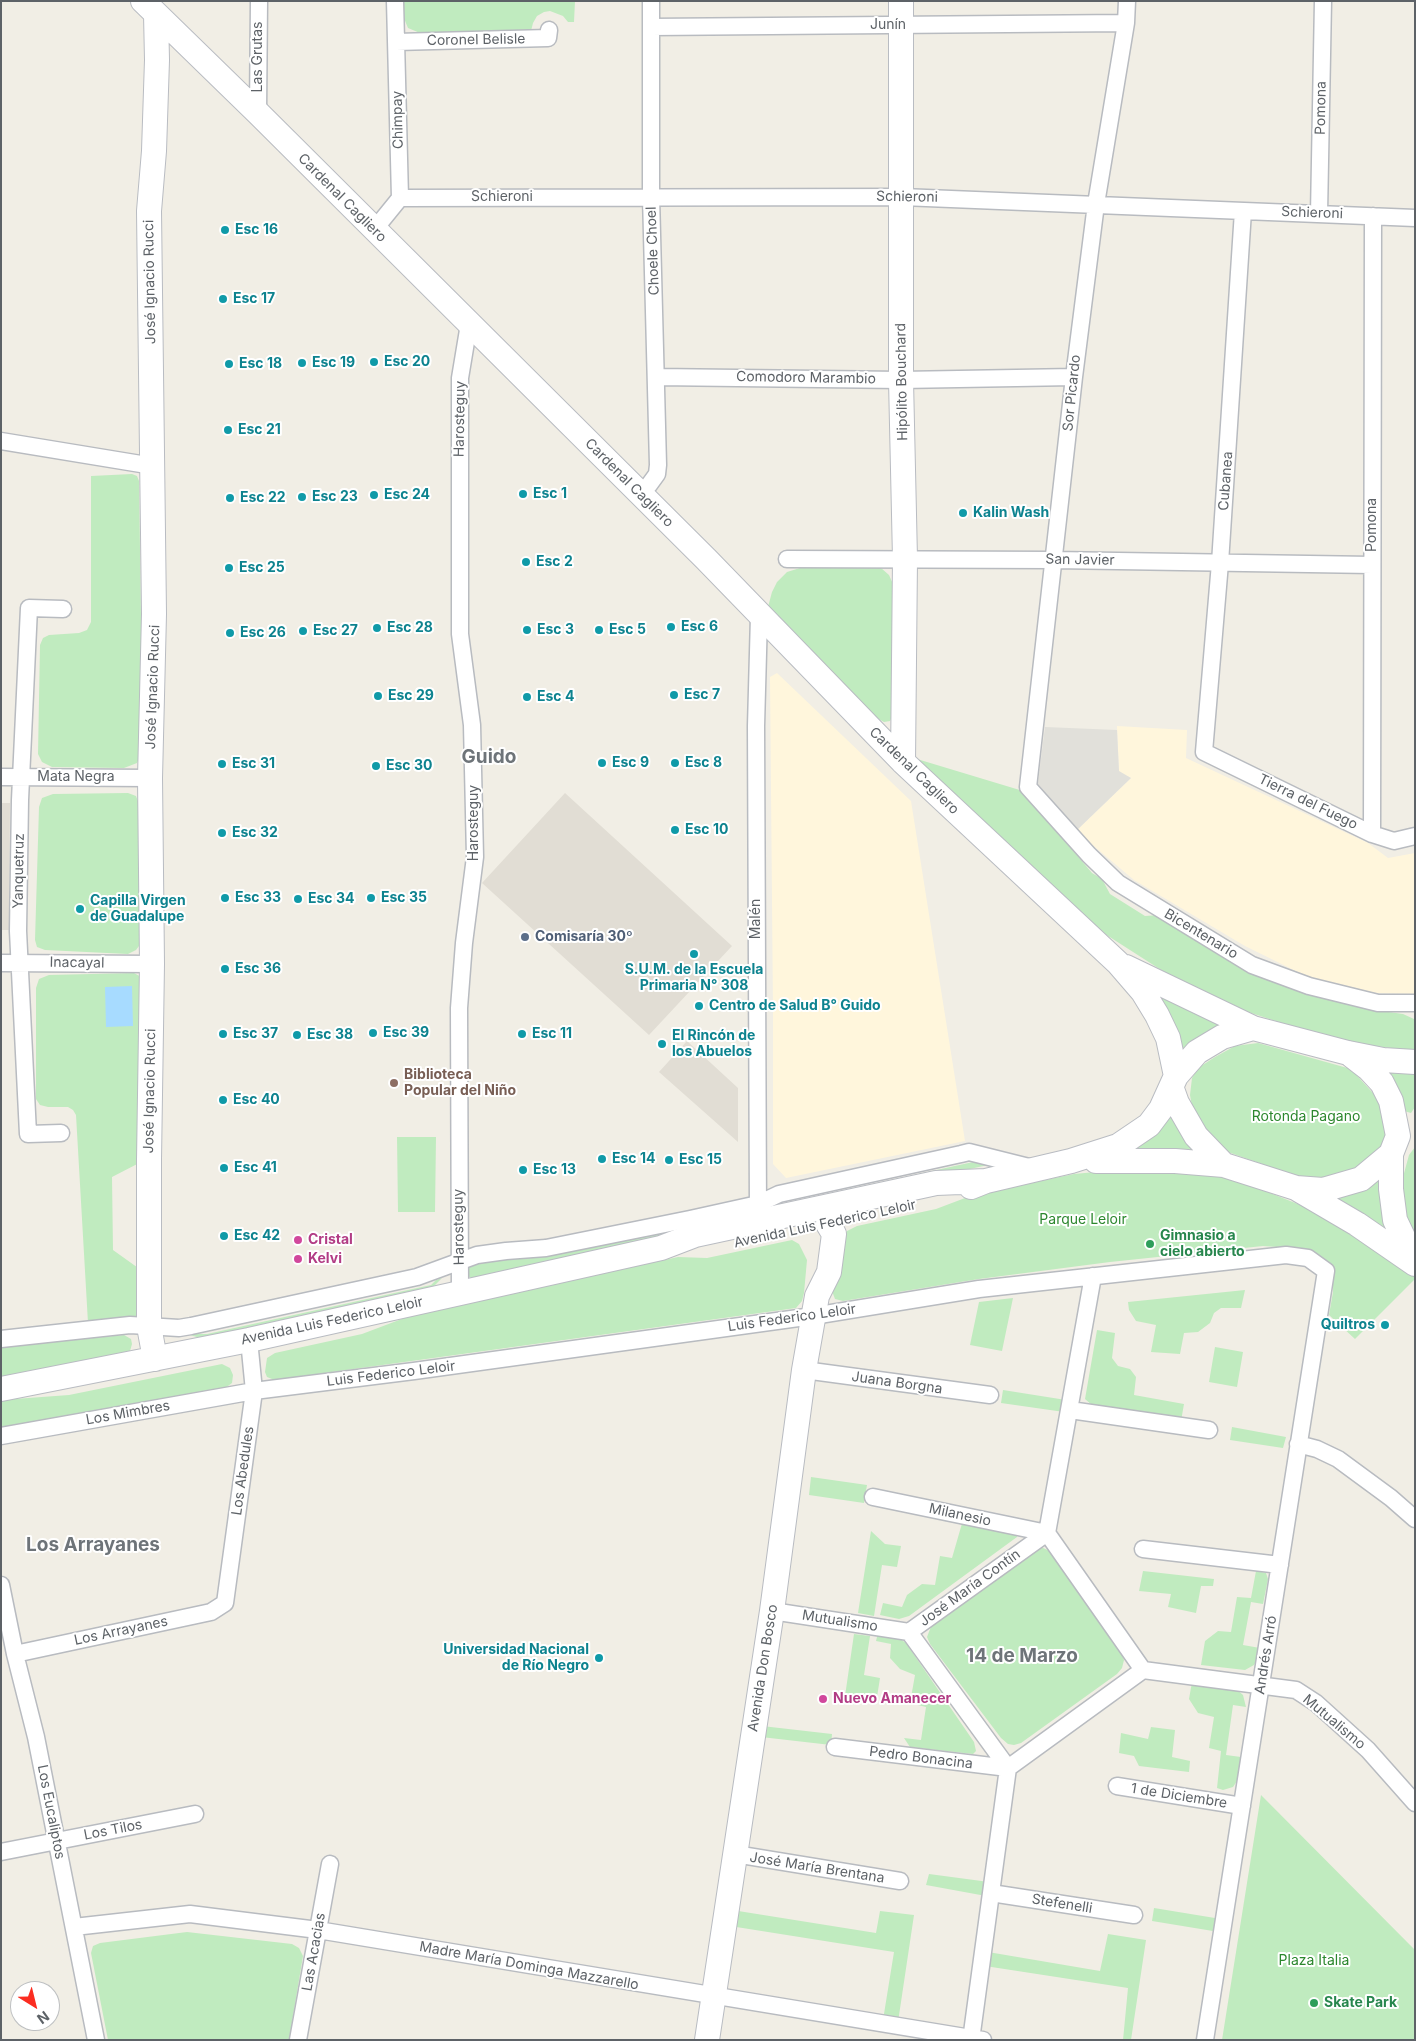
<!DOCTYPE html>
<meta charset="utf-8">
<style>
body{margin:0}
#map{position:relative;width:1416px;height:2041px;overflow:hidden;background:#f1eee5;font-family:Inter,sans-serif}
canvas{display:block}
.frame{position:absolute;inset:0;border:2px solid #5d6267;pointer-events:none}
.north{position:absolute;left:10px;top:1981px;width:50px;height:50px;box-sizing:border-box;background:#fff;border:1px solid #bec0c2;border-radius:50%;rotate:144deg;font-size:14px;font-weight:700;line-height:20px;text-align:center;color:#5d6267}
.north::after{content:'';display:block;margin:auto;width:18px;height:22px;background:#fb2d21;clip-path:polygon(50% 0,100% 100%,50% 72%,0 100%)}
</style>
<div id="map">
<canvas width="1416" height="2041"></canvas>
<div class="frame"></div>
<div class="north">N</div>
</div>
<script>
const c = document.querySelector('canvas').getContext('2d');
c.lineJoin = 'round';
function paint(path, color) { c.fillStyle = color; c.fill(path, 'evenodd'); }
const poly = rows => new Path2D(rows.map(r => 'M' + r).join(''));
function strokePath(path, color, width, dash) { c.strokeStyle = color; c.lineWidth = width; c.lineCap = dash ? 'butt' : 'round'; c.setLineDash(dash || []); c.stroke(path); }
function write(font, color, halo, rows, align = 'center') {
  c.font = font + ' Inter,sans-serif'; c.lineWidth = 4; c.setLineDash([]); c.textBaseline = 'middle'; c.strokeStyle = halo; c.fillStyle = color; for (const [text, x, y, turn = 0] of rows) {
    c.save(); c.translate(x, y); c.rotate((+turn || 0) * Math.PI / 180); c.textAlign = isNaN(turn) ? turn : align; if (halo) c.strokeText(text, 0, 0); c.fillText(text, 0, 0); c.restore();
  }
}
const commercial = poly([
 [777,673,911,801,965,1141,786,1178,773,1164,773,1012,770,677],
 [1117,726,1187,730,1186,758,1368,843,1388,858,1415,853,1415,994,1377,993,1316,981,1245,946,1134,880,1076,831,1131,778,1119,772]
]);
const industrial = poly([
 [1045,727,1117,730,1119,771,1131,778,1076,831,1037,790]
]);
const education = poly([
 [565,793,732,946,649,1035,482,883],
 [1,803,10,803,9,930,1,930],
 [687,1041,738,1088,738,1142,659,1072]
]);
const green = poly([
 [403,1,575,1,574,22,568,22,563,16,550,11,544,12,537,16,533,23,531,31,420,33,408,28,403,16],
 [132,474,137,476,139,481,143,749,137,763,124,768,52,767,42,762,38,754,40,645,43,638,49,635,79,633,87,630,91,622,91,476],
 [800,568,881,568,889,575,893,584,895,713,890,721,884,722,875,717,768,607,772,592,777,582,787,572],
 [917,759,1023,791,1092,873,1102,879,1110,894,1145,916,1159,915,1248,970,1375,1010,1403,1014,1414,1019,1415,1051,1359,1044,1300,1029,1245,1011,1194,988,1158,968,1105,934,1064,899,917,762],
 [128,793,136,796,139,804,142,942,136,950,128,954,45,950,37,947,35,940,39,807,42,798,53,794],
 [134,973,143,978,145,1160,112,1177,113,1250,148,1275,144,1317,88,1323,76,1115,73,1110,68,1107,48,1107,40,1105,36,1099,36,988,39,979,49,975],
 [1149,985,1228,1023,1181,1054],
 [1258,1043,1351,1069,1383,1104,1389,1132,1386,1144,1357,1170,1340,1176,1317,1178,1296,1176,1225,1151,1213,1141,1193,1112,1190,1095,1192,1078,1198,1068,1215,1057,1235,1046],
 [1384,1067,1415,1070,1415,1107,1411,1113,1404,1111],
 [1167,1117,1172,1117,1198,1152,1134,1153,1133,1149],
 [397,1137,436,1137,435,1212,398,1212],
 [1415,1147,1415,1231,1410,1236,1403,1204,1403,1177,1409,1155],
 [973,1162,988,1165,773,1212,771,1211,772,1206],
 [1117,1170,1165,1171,1220,1176,1255,1187,1328,1216,1415,1273,1415,1279,1355,1339,1329,1315,1333,1292,1333,1280,1330,1270,1291,1248,1263,1246,1110,1262,979,1279,843,1301,835,1299,832,1291,842,1237,847,1231,857,1226,936,1209,973,1195,1074,1174],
 [1378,1178,1384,1180,1387,1239,1334,1197],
 [747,1216,473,1279,468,1276,467,1271,470,1266,477,1261],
 [792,1240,799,1244,807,1260,804,1293,802,1301,796,1308,281,1379,272,1379,267,1377,265,1372,267,1358,275,1353,362,1334,415,1314,678,1257,707,1258],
 [442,1278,433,1287,203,1339,187,1334,207,1334,431,1285,436,1280],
 [1245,1290,1241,1308,1221,1308,1214,1313,1210,1323,1198,1332,1184,1333,1180,1354,1151,1352,1156,1325,1136,1321,1129,1310,1128,1302],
 [1013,1298,1002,1351,970,1345,979,1302],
 [1097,1330,1115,1333,1112,1358,1118,1366,1130,1369,1136,1377,1134,1395,1184,1404,1181,1421,1093,1406,1085,1399],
 [124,1335,131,1339,132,1344,130,1351,123,1356,1,1379,1,1347],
 [1215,1347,1243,1352,1237,1387,1209,1382],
 [222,1364,230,1368,233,1375,232,1383,224,1389,1,1434,1,1400,69,1395],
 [1003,1390,1066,1400,1064,1412,1001,1403],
 [1232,1427,1286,1437,1283,1448,1230,1440],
 [811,1477,867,1485,864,1503,809,1495],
 [963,1520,1017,1533,1017,1537,909,1616,899,1619,880,1615,883,1603,902,1607,907,1595,922,1584,935,1585,940,1556,952,1558],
 [871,1531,885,1544,901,1546,897,1567,882,1565,874,1616,858,1613],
 [1041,1547,1052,1552,1121,1653,1124,1660,1122,1668,1117,1674,1021,1743,1014,1745,1008,1744,1001,1738,930,1644,927,1637,932,1624],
 [1143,1571,1214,1579,1213,1586,1201,1586,1196,1613,1168,1607,1171,1594,1139,1591],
 [1256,1571,1266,1573,1268,1579,1263,1604,1251,1602,1243,1645,1260,1648,1259,1657,1254,1665,1245,1670,1201,1665,1205,1641,1218,1631,1231,1632,1237,1597,1251,1598],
 [878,1633,896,1636,906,1643,974,1742,976,1751,973,1754,910,1747,904,1738,921,1740,926,1707,910,1703,915,1675,900,1669,890,1658,891,1644,876,1641],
 [854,1634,870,1636,864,1675,880,1678,877,1697,861,1694,844,1703],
 [1192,1682,1235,1688,1243,1695,1246,1707,1233,1705,1226,1755,1241,1757,1239,1778,1233,1787,1223,1790,1217,1788,1221,1751,1209,1748,1214,1717,1198,1713,1189,1699],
 [762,1726,832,1734,831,1745,761,1737],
 [1151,1727,1175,1730,1172,1757,1190,1761,1189,1772,1139,1766,1134,1756,1119,1753,1121,1733,1148,1739],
 [1261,1795,1415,1950,1415,2040,1222,2040],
 [929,1874,989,1882,986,1896,926,1885],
 [1154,1908,1221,1919,1219,1932,1152,1921],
 [732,1910,876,1933,880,1911,914,1915,898,2022,883,2020,894,1952,730,1926],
 [187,1932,292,1944,299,1948,303,1956,289,2040,108,2040,91,1953,93,1946,100,1943],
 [1108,1934,1146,1940,1131,2040,1123,2040,1128,1988,985,1966,988,1952,1100,1971]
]);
const water = poly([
 [132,986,133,1026,106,1027,105,987]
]);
const street = poly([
 [1127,1,1126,23,1096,204,1074,377,1028,787,1089,855,1118,883,1252,965,1309,986,1378,1003,1415,1003],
 [651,27,1126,23],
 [396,42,548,38,549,30],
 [258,113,259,1],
 [400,198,902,197,1415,218],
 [1243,211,1220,563,1204,752,1372,834,1394,841,1415,836],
 [1319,214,1323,1],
 [374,230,400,198,395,1],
 [657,377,901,380,1074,377],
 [1,441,153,466],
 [639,493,649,485,657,474,658,465,651,196,651,1],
 [787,559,1054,560,1372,565],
 [1,777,150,778],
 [1372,834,1373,216],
 [1,963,152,964],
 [61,1133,28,1134,18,931,20,800,29,608,63,609],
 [758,1212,756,726,759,616],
 [460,1293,459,1008,464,943,475,857,472,725,460,634,460,378,469,324],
 [1,1339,130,1325,179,1328,191,1326,417,1277,477,1255,506,1251,546,1248,690,1219,758,1204,779,1194,961,1154,969,1152,1033,1168],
 [804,1370,990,1395],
 [1070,1410,1209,1430],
 [1,1436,254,1391,414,1371,813,1316,979,1289,1286,1255,1308,1258,1326,1271,1205,2040],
 [1298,1444,1317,1449,1338,1459,1391,1498,1415,1519],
 [873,1497,1047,1533],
 [1047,1533,1143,1670,1008,1768,909,1632,1047,1533,1093,1276],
 [1143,1549,1280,1565],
 [1,1585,15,1654,36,1737,96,2040],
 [772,1611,909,1632],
 [15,1654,211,1612,225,1603,254,1391,249,1340],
 [1143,1670,1296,1690,1316,1703,1368,1750,1415,1803],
 [835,1747,1008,1768,971,2040],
 [1117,1786,1242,1806],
 [1,1852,195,1814],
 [735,1854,900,1881],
 [991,1893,1134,1915],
 [74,1927,190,1914,318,1930,983,2040],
 [298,2040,330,1864]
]);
const secondary = poly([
 [143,1,258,113,706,559,903,762,1118,963,1143,992,1157,1015,1168,1038,1176,1076],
 [901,1,901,380,905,559,903,762],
 [1126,967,1253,1028],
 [1172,1089,1177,1103,1196,1136,1224,1165,1296,1188,1323,1190,1361,1179,1391,1154,1398,1136,1391,1101,1382,1083,1369,1069,1351,1055],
 [1391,1154,1391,1189,1395,1220,1415,1262],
 [1096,1161,1175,1161,1224,1165],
 [971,1187,986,1181,1071,1161,1118,1146,1149,1125,1161,1109,1176,1076,1197,1052,1222,1037,1253,1028,1348,1053,1383,1060,1415,1062],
 [1299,1190,1357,1224,1415,1264],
 [155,1359,149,1326,149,1160,152,964,150,778,154,614,149,211,154,151,157,60,156,14],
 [1,1389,249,1340,460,1293,661,1248,695,1235,936,1183,986,1181],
 [707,2040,772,1611,804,1370,817,1296,829,1272,834,1234,828,1224]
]);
const markers = [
 [225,230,5,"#0f9aa8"],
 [223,299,5,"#0f9aa8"],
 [374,362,5,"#0f9aa8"],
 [302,363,5,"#0f9aa8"],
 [229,364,5,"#0f9aa8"],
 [228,430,5,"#0f9aa8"],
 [523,494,5,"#0f9aa8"],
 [374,495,5,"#0f9aa8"],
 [302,497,5,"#0f9aa8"],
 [230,498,5,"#0f9aa8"],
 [963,513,5,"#0f9aa8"],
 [526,562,5,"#0f9aa8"],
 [229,568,5,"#0f9aa8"],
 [671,627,5,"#0f9aa8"],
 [377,628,5,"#0f9aa8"],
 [527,630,5,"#0f9aa8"],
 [599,630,5,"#0f9aa8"],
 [303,631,5,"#0f9aa8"],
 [230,633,5,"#0f9aa8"],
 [674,695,5,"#0f9aa8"],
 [378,696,5,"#0f9aa8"],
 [527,697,5,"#0f9aa8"],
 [602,763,5,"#0f9aa8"],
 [675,763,5,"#0f9aa8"],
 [222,764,5,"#0f9aa8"],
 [376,766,5,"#0f9aa8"],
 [675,830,5,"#0f9aa8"],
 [222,833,5,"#0f9aa8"],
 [225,898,5,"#0f9aa8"],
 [371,898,5,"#0f9aa8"],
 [298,899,5,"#0f9aa8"],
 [80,909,5,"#0f9aa8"],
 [525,937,5,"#5c6f8a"],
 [694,954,5,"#0f9aa8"],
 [225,969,5,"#0f9aa8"],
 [699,1006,5,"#0f9aa8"],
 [373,1033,5,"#0f9aa8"],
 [223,1034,5,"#0f9aa8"],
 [522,1034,5,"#0f9aa8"],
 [297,1035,5,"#0f9aa8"],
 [662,1044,5,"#0f9aa8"],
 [394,1083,5,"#8d6e63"],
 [223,1100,5,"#0f9aa8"],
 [602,1159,5,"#0f9aa8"],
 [669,1160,5,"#0f9aa8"],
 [224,1168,5,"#0f9aa8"],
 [523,1170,5,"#0f9aa8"],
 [224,1236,5,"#0f9aa8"],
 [298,1240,5,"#d1479c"],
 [1150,1244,5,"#2e9e5b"],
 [298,1259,5,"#d1479c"],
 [1385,1325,5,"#0f9aa8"],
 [599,1658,5,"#0f9aa8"],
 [823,1699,5,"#d1479c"],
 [1314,2003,5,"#2e9e5b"]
];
const streetNames = [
 ["Junín",888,25],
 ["Coronel Belisle",476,40,-1],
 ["Las Grutas",258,57,-90],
 ["Pomona",1321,108,-89],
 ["Chimpay",398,120,-91],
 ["Schieroni",502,197],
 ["Schieroni",907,197,1],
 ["Cardenal Cagliero",342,198,45],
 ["Schieroni",1312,213,2],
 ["Choele Choel",653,251,-92],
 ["José Ignacio Rucci",150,282,-91],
 ["Comodoro Marambio",806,378,1],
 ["Hipólito Bouchard",902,382,-91],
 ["Sor Picardo",1072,393,-84],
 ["Harosteguy",460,419,-89],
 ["Cubanea",1226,481,-86],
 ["Cardenal Cagliero",629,483,45],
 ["Pomona",1372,525,-90],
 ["San Javier",1080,560,1],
 ["José Ignacio Rucci",153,687,-88],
 ["Cardenal Cagliero",914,771,44],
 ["Mata Negra",76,777],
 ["Tierra del Fuego",1308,802,26],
 ["Harosteguy",474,823,-90],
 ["Yanquetruz",19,871,-89],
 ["Malén",756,919,-90],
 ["Bicentenario",1201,934,31],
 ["Inacayal",77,963,1],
 ["José Ignacio Rucci",150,1091,-89],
 ["Avenida Luis Federico Leloir",825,1224,-12],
 ["Harosteguy",459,1227,-91],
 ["Luis Federico Leloir",792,1318,-8],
 ["Avenida Luis Federico Leloir",332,1321,-12],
 ["Luis Federico Leloir",391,1374,-7],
 ["Juana Borgna",897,1383,8],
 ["Los Mimbres",128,1413,-10],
 ["Los Abedules",243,1471,-82],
 ["Milanesio",960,1515,12],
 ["José María Contín",970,1588,-36],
 ["Mutualismo",840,1621,9],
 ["Los Arrayanes",121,1631,-12],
 ["Andrés Arró",1266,1655,-81],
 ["Avenida Don Bosco",763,1668,-81],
 ["Mutualismo",1334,1722,40],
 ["Pedro Bonacina",921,1758,7],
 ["1 de Diciembre",1179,1796,9],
 ["Los Eucaliptos",51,1812,79],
 ["Los Tilos",113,1830,-11],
 ["José María Brentana",817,1868,9],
 ["Stefenelli",1062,1904,9],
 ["Las Acacias",314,1952,-80],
 ["Madre María Dominga Mazzarello",529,1966,10]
];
const cultureNames = [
 ["Esc 16",235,230],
 ["Esc 17",233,299],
 ["Esc 20",384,362],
 ["Esc 19",312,363],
 ["Esc 18",239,364],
 ["Esc 21",238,430],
 ["Esc 1",533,494],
 ["Esc 24",384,495],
 ["Esc 23",312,497],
 ["Esc 22",240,498],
 ["Kalin Wash",973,513],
 ["Esc 2",536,562],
 ["Esc 25",239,568],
 ["Esc 6",681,627],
 ["Esc 28",387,628],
 ["Esc 3",537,630],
 ["Esc 5",609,630],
 ["Esc 27",313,631],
 ["Esc 26",240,633],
 ["Esc 7",684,695],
 ["Esc 29",388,696],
 ["Esc 4",537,697],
 ["Esc 9",612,763],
 ["Esc 8",685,763],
 ["Esc 31",232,764],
 ["Esc 30",386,766],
 ["Esc 10",685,830],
 ["Esc 32",232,833],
 ["Esc 33",235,898],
 ["Esc 35",381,898],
 ["Esc 34",308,899],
 ["Capilla Virgen",90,901],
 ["de Guadalupe",90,917],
 ["Esc 36",235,969],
 ["S.U.M. de la Escuela",694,970,"center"],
 ["Primaria N° 308",694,986,"center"],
 ["Centro de Salud B° Guido",709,1006],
 ["Esc 39",383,1033],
 ["Esc 37",233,1034],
 ["Esc 11",532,1034],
 ["Esc 38",307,1035],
 ["El Rincón de",672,1036],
 ["los Abuelos",672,1052],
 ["Esc 40",233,1100],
 ["Esc 14",612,1159],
 ["Esc 15",679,1160],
 ["Esc 41",234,1168],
 ["Esc 13",533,1170],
 ["Esc 42",234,1236],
 ["Quiltros",1375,1325,"right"],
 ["Universidad Nacional",589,1650,"right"],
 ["de Río Negro",589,1666,"right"]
];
const serviceNames = [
 ["Comisaría 30º",535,937]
];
const educationNames = [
 ["Biblioteca",404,1075],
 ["Popular del Niño",404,1091]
];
const parkNames = [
 ["Rotonda Pagano",1306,1117],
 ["Parque Leloir",1083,1220],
 ["Plaza Italia",1314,1961]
];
const leisureNames = [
 ["Gimnasio a",1160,1236],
 ["cielo abierto",1160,1252],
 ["Skate Park",1324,2003]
];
const hotelNames = [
 ["Cristal",308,1240],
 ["Kelvi",308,1259],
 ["Nuevo Amanecer",833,1699]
];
const districtNames = [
 ["Guido",489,757],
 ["Los Arrayanes",93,1545],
 ["14 de Marzo",1022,1656]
];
paint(commercial, '#fff6dc');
paint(industrial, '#e1e0da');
paint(education, '#e1ddd4');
paint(green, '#c0ebbf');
paint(water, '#a7dbff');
strokePath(street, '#b8bbc0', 19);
strokePath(secondary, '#b9bcc2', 26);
strokePath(street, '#fff', 16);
strokePath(secondary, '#fff', 24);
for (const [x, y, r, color] of markers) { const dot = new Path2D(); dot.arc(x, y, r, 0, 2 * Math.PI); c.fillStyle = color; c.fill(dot); strokePath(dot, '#fff', 2); }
write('14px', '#5d6267', '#fff', streetNames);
write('bold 14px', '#0d838f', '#fff', cultureNames, 'left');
write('bold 14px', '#4e5e75', '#fff', serviceNames, 'left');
write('bold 14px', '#785e54', '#fff', educationNames, 'left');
write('14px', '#2c872e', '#fff', parkNames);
write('bold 14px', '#27864d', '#fff', leisureNames, 'left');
write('bold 14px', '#b23c85', '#fff', hotelNames, 'left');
write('bold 19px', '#6e7479', '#fff', districtNames);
</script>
